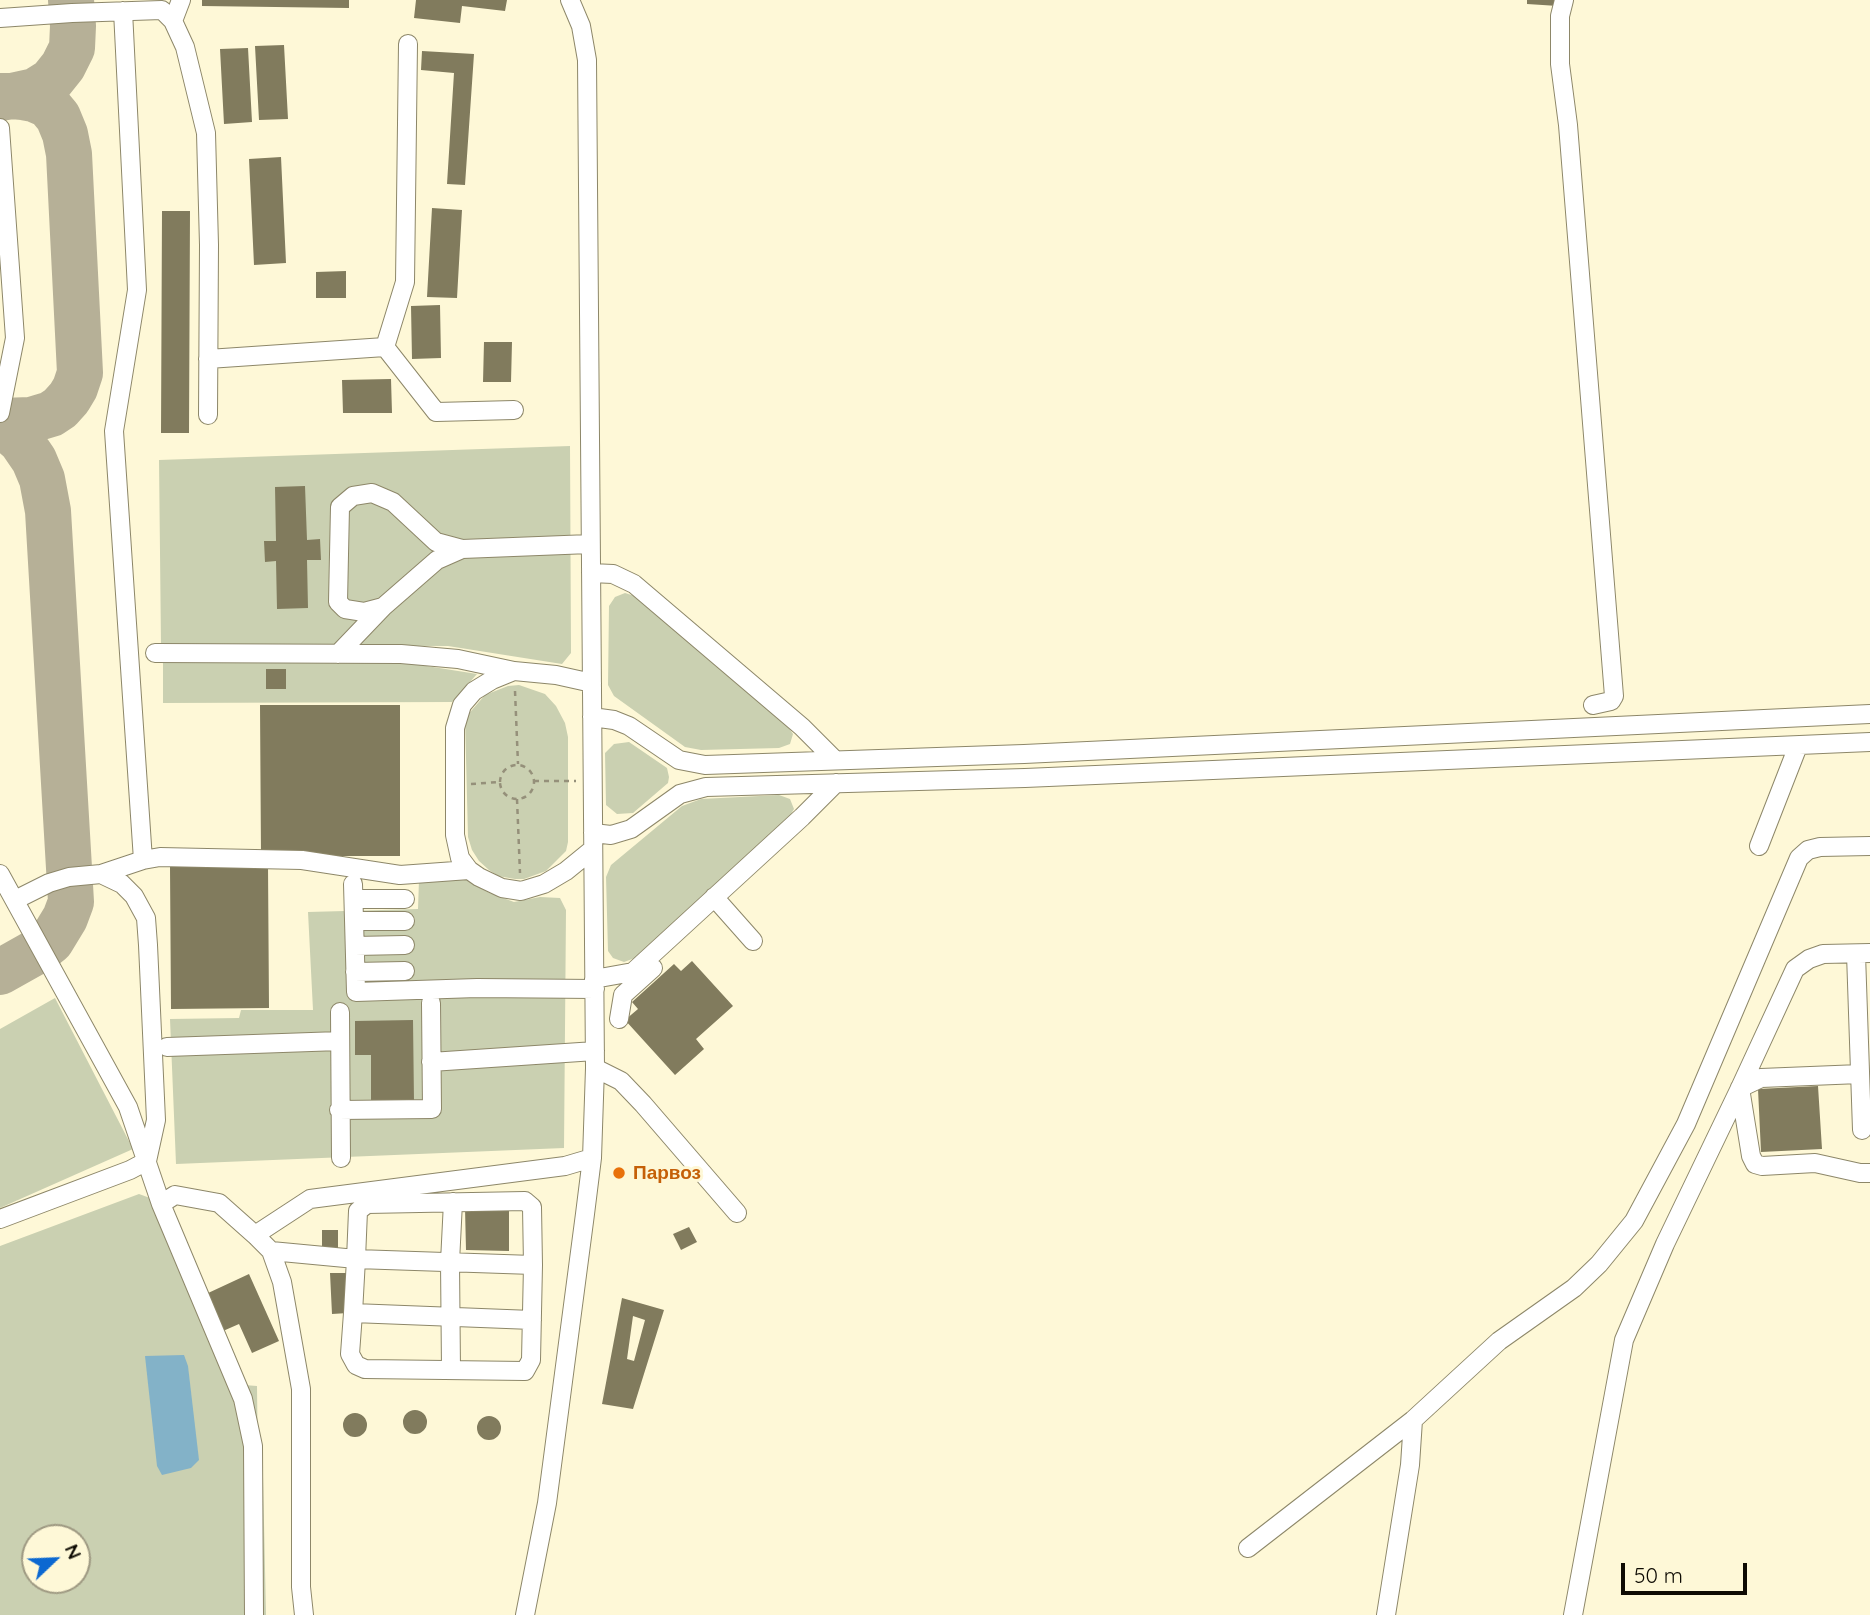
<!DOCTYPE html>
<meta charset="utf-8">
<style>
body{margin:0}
#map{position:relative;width:1870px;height:1615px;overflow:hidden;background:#fef8d7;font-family:Quicksand,sans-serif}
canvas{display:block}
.north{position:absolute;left:21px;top:1524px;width:70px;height:70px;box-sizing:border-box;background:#fef8d7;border:2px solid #9e9982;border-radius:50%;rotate:67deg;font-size:19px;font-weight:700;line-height:28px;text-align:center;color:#0e0b03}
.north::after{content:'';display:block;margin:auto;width:24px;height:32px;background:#0b68d1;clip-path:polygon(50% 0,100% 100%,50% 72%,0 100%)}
.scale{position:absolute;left:1621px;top:1563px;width:126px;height:32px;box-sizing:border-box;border:4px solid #0e0b03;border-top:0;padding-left:9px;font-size:21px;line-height:24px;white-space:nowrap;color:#0e0b03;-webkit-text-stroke:5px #fef8d7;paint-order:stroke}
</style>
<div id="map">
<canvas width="1870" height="1615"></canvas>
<div class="north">N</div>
<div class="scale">50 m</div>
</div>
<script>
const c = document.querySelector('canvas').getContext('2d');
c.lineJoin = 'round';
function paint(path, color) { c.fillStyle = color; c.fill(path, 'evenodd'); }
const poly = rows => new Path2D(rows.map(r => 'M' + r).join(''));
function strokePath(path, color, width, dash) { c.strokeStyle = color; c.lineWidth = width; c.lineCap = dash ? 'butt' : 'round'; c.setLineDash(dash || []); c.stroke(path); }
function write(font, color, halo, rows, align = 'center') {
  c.font = font + ' Quicksand,sans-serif'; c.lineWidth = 6; c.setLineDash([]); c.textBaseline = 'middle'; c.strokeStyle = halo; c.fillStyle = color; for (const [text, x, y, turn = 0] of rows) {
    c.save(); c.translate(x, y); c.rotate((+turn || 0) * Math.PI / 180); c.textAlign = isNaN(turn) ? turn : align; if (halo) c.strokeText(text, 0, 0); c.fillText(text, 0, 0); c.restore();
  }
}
const green = poly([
 [570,446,571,653,562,664,448,646,161,645,159,460],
 [625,593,638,597,787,725,793,734,790,744,779,748,701,750,685,747,614,696,608,685,609,606,615,597],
 [163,661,395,661,477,674,452,702,163,703],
 [519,685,545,694,556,706,565,723,568,737,568,842,566,851,546,871,524,879,515,879,498,876,489,870,479,861,472,850,468,837,465,718,485,695,508,686],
 [629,742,667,768,669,777,668,783,633,813,617,814,606,805,605,753,614,744],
 [779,795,790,799,794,809,788,819,635,958,624,962,613,958,608,951,606,877,611,865,682,806,701,799],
 [461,877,490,893,514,902,540,897,560,898,566,910,564,1148,176,1164,170,1019,239,1018,241,1010,313,1010,308,912,418,909,419,880],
 [55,998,133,1149,0,1208,0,1029],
 [139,1194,172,1206,206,1294,244,1385,257,1386,258,1471,263,1477,266,1615,0,1615,0,1246],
 [35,1538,77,1538,77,1580,35,1580]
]);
const water = poly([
 [184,1355,188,1366,199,1460,191,1468,162,1475,157,1466,145,1356]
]);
const taxiway = poly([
 [1,96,12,96,35,91,51,81,63,66,72,48,73,26,71,0],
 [0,98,12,96,23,97,34,99,48,105,58,117,65,134,69,154,80,373,75,388,69,398,60,408,51,414,31,420,0,421],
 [0,423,21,441,34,460,42,479,48,511,71,902,65,918,51,941,41,949,0,972]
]);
const building = poly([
 [202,0,349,0,349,8,202,6],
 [416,0,507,0,505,11,462,6,460,23,414,18],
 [1527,0,1559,0,1558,6,1527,4],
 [284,45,288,119,259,120,255,46],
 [248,48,252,122,224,124,220,49],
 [422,51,474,54,465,185,447,184,454,73,421,70],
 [281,157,286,263,254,265,249,159],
 [432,208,462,210,457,298,427,297],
 [162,211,190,211,189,433,161,433],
 [346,271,346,298,316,298,316,272],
 [440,305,441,358,412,359,411,306],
 [484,342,512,342,511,382,483,382],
 [391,379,392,413,343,413,342,380],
 [305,486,307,540,320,539,321,560,307,560,308,608,277,609,276,561,265,562,264,541,276,541,275,487],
 [266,669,286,669,286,689,266,689],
 [260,705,400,705,400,856,261,856],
 [268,866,269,1008,171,1009,170,867],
 [692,961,733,1006,696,1039,704,1049,675,1075,625,1020,638,1009,632,1002,674,964,681,971],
 [413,1020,414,1102,371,1102,371,1055,355,1055,355,1021],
 [1818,1086,1822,1149,1761,1152,1758,1089],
 [465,1208,509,1208,509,1251,466,1250],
 [689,1227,697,1242,681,1250,673,1234],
 [322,1230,338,1230,338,1251,322,1251],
 [330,1273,347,1273,348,1313,332,1314],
 [249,1274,279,1341,252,1353,239,1324,223,1331,206,1294],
 [622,1298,664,1310,633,1409,602,1404],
 [633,1316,645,1320,634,1361,627,1359],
 '403 1422a12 12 0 1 1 24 0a12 12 0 1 1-24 0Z',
 '343 1425a12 12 0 1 1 24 0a12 12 0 1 1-24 0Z',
 '477 1428a12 12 0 1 1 24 0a12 12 0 1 1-24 0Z'
]);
const path = poly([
 [515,691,518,764],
 '500 782a17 17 0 1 1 34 0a17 17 0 1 1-34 0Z',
 [534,781,576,781],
 [471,784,499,782],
 [517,799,520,873]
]);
const minor = poly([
 [1564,0,1560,16,1560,64,1568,125,1614,696,1611,701,1593,705],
 [123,11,137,290,114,431,143,860],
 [0,18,72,13,162,10,173,21,185,47,206,133,209,245,208,415],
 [173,21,181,0],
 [0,128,15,338,0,413],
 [385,347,436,412,514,410],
 [208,359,385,347,405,282,408,44],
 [462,549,437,560,383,607,364,612,345,609,338,602,340,507,353,496,372,493,393,502,436,542,462,549,590,544],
 [591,573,613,574,634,584,802,727,834,759],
 [155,653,401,654,458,659,514,671],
 [338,654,383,607],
 [592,683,556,675,514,671,492,680,474,691,462,705,455,728,455,835,460,858,469,870,479,877,502,888,521,891,544,884,566,871,593,849],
 [592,717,614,720,629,726,679,760,705,765,1024,754,1870,714],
 [593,833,611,835,631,829,680,794,706,787,1025,778,1870,742],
 [1759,846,1798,746],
 [0,874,128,1107,161,1204,243,1399,253,1446,254,1615],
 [101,874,143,860,160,857,302,860,400,875,469,870],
 [353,884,356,992,477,988,595,989],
 [714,897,753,941],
 [354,899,405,899],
 [354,921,405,921],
 [355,946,405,945],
 [1856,954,1862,1130],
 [355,972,405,971],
 [594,979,633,972,802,817,836,783],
 [340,1012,341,1158],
 [619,1019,623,995,653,968],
 [167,1047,340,1041],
 [431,1062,595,1051],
 [595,1068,621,1081,643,1104,737,1213],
 [1860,1074,1761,1078,1740,1088,1751,1156,1755,1164,1762,1166,1815,1163,1860,1173,1870,1173],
 [339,1110,432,1109,431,1003],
 [161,1204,175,1195,219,1203,255,1235,271,1251,282,1282,301,1389,301,1587,304,1615],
 [0,1219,130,1170,147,1161,156,1120,148,945,146,918,134,896,122,884,101,874,69,877,49,883,15,900],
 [255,1235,310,1199,565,1166,592,1158],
 [271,1251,356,1259,533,1265,531,1360,525,1371,365,1369,356,1365,350,1354,353,1313,356,1259,358,1211,367,1204,525,1201,532,1207,533,1265],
 [353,1313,532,1320],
 [451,1370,450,1262,453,1202],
 [1248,1548,1413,1420,1499,1341,1574,1288,1599,1264,1634,1221,1686,1124,1799,858,1808,850,1820,847,1870,846],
 [525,1615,547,1503,585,1214,592,1158,595,1068,587,60,581,26,570,0],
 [1386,1615,1410,1465,1413,1420],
 [1573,1615,1624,1340,1665,1244,1740,1088,1795,969,1809,959,1823,954,1870,953]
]);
const markers = [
 [619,1173,7,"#e8710a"]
];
const foodNames = [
 ["Парвоз",633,1173]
];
paint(green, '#cad0b1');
paint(water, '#83b2c8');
strokePath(taxiway, '#b6b097', 46);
paint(building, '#817b5d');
strokePath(minor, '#8d8769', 20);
strokePath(path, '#95907a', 2.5, [5, 5]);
strokePath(minor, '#fff', 18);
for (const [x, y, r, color] of markers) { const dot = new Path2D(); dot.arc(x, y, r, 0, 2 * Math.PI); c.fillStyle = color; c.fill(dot); strokePath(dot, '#fef8d7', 2.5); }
write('bold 19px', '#c56008', '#fef8d7', foodNames, 'left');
</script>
